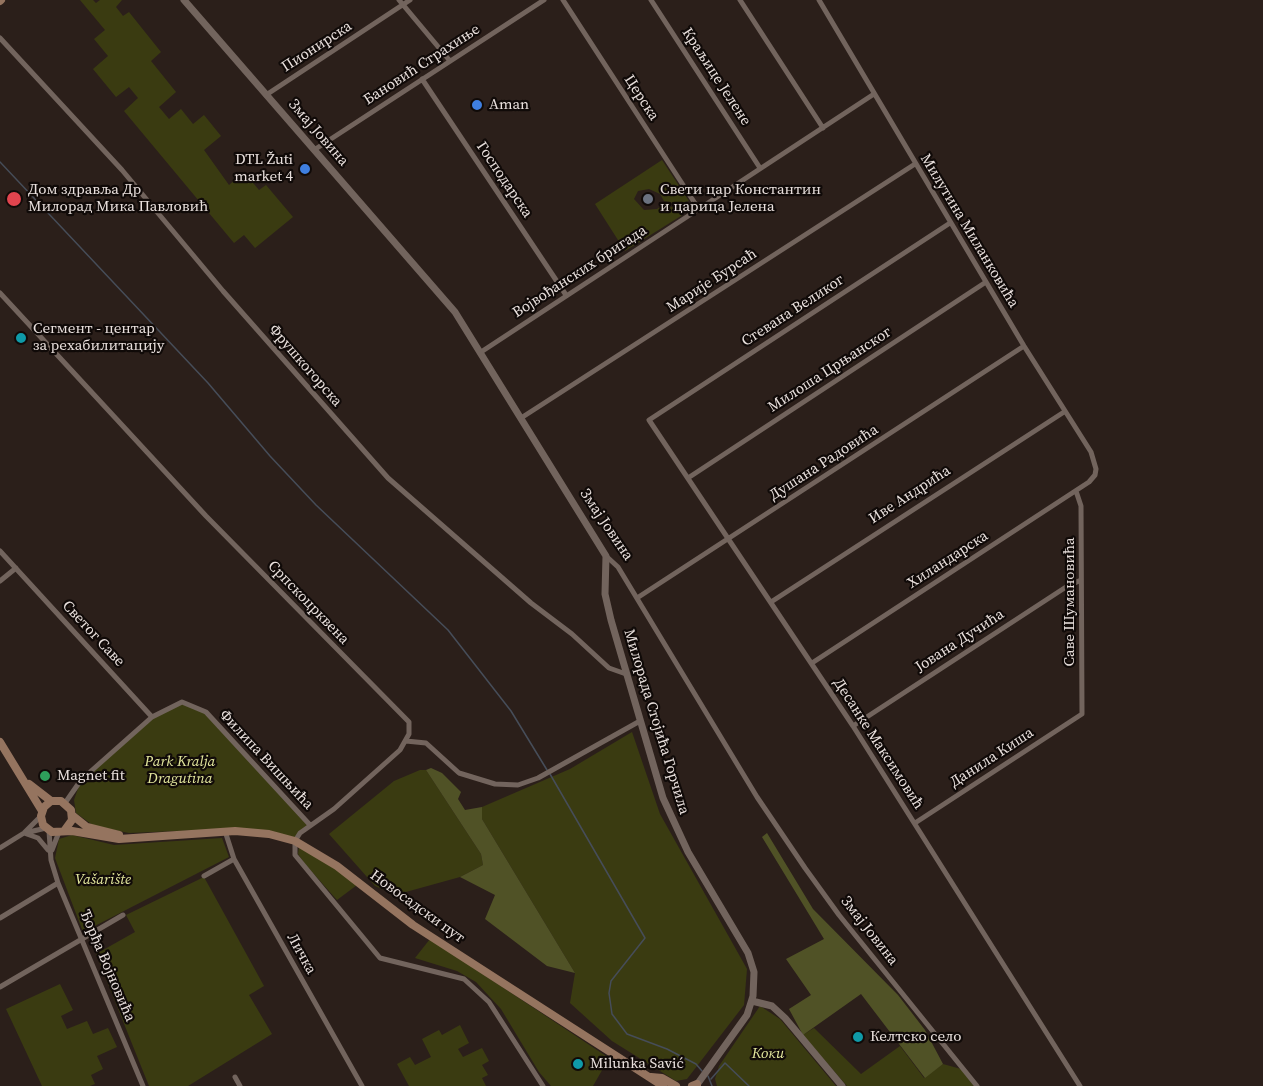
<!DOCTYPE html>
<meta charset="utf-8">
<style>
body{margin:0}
canvas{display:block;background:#2b1f1a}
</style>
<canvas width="1263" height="1086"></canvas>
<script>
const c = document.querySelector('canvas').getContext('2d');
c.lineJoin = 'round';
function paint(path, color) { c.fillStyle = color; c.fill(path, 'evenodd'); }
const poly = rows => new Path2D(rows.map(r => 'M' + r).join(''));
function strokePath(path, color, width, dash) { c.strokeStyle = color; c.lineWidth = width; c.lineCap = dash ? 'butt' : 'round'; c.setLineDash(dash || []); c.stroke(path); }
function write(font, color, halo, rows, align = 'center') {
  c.font = font + ' "Source Serif 4",serif'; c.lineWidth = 4.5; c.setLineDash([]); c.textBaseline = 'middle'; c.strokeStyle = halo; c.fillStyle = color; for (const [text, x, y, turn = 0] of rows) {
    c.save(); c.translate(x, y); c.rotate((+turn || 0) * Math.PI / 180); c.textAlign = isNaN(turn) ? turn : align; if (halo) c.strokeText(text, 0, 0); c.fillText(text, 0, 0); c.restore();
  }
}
const green = poly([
 [80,0,93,0,96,3,100,0,122,0,116,7,123,16,129,12,161,52,151,61,176,92,159,107,169,119,181,109,193,124,204,115,221,136,204,150,229,185,244,172,259,190,266,185,293,217,255,248,244,235,234,243,124,111,138,98,129,87,116,97,93,69,108,56,94,39,105,30],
 [662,160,689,201,678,204,664,201,660,194,649,189,638,191,634,199,644,210,657,209,663,205,676,208,684,214,625,251,595,204],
 [182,702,206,712,310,825,295,841,226,829,129,833,94,826,76,813,74,800,81,780,152,717],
 [632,732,660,814,747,969,744,1005,687,1079,676,1081,612,1041,570,1003,575,973,482,819,482,807,570,769],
 [420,770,426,770,481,854,483,865,460,877,395,895,375,886,329,834,394,781],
 [72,835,114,845,222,838,229,857,83,932,55,858,59,839],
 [299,847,324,861,357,885,337,900,305,864,298,854],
 [204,877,264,986,249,995,272,1034,188,1086,149,1086,96,954,135,932,126,915],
 [430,939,609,1058,593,1086,551,1086,539,1072,501,1009,476,982,457,971,415,958],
 [60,984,73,1010,61,1016,67,1029,87,1021,93,1034,108,1028,117,1047,97,1056,103,1069,91,1075,95,1084,90,1086,42,1086,6,1009],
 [760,1006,780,1019,836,1086,717,1086,715,1079,719,1066],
 [460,1025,469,1043,458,1049,463,1057,482,1048,489,1061,482,1065,488,1075,482,1078,486,1086,409,1086,397,1064,410,1057,415,1065,431,1057,422,1039,439,1030,442,1035],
 [814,1028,861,1074,900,1046,924,1078,943,1064,961,1069,974,1086,847,1086,803,1035]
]);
const forest = poly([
 [431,768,442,773,461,792,458,799,465,810,482,807,482,819,575,973,547,966,485,919,495,895,460,877,483,865,481,854,426,770],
 [767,833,813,909,898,995,925,1030,943,1064,925,1078,861,994,803,1035,789,1009,811,995,786,959,824,939,762,837]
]);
const stream = poly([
 [0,162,208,383,270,456,316,505,448,630,511,711,547,770],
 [550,774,645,938,611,981,609,993,612,1014,627,1034,667,1049,696,1064,702,1071],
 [708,1076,712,1086],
 [711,1079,725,1063,749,1086]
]);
const minor = poly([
 [399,0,450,61],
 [563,0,698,208],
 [651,0,760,168],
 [740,0,823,128],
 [0,38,122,170,223,291,388,478,531,603,572,634,609,668,626,674],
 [422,79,566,295],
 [266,95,410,0],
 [314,150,544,0],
 [950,223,649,420,853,726,1080,1086],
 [0,293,206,516,409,722,409,734,400,750,334,809,300,833,295,841,295,855,380,958,464,979,489,1002,543,1086],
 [481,352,874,94],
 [521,418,915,164],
 [688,478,986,282],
 [0,551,152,717],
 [606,556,618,567,757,797,805,868,839,915,977,1086],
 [0,581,16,568],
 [637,598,1024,346],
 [771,602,1064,412],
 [812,663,1089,482,1095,475,1096,469,1091,452,1024,346,819,0],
 [853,726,1066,587,1081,580],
 [406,741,426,743,459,773,495,784,518,785,538,778,640,721],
 [65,803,81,780,152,717,182,702,206,712,310,825],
 [915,823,1082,714,1081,506,1076,491],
 [49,831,51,860,58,883,143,1086],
 [225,831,234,859,362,1086],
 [24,833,38,838,48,850],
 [25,833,46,828],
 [0,848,24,833,41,816],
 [52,850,59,832],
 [204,876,234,859],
 [0,918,58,883],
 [0,987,123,915],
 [235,1077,240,1086]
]);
const tertiary = poly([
 [184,0,455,312,606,556,605,594,611,620,663,798,688,852,748,953,754,972,753,996,747,1015,696,1086],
 [752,1001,772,1006,785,1018,842,1086]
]);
const secondary = poly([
 [0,1,1,0],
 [0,742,42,811],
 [29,784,51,801],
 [72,815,87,827,119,835],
 [64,831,72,820,71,810,61,801,51,801,44,807,41,816,43,825,52,832,72,831,119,839,235,831,269,834,295,841,337,866,413,925,663,1086],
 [651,1077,662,1078,676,1086],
 [692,1086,697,1084,697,1086]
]);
const markers = [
 [477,105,6,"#3f7fe0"],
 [305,169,6,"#3f7fe0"],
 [14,199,8,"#e0444e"],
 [648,199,6,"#6b7280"],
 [21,338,6,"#0f9aa8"],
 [45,776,6,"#2e9e5b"],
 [858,1037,6,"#0f9aa8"],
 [578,1064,6,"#0f9aa8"]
];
const streetNames = [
 ["Пионирска",317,47,-33],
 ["Бановић Страхиње",422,65,-33],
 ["Краљице Јелене",716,77,57],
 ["Церска",641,98,57],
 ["Змај Јовина",318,133,49],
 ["Господарска",504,180,56],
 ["Милутина Миланковића",969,231,59],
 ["Војвођанских бригада",580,272,-33],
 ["Марије Бурсаћ",712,281,-33],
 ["Стевана Великог",793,311,-33],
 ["Фрушкогорска",305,366,49],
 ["Милоша Црњанског",830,370,-33],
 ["Душана Радовића",824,463,-33],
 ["Иве Андрића",910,495,-33],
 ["Змај Јовина",606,525,56],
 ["Хиландарска",948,560,-33],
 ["Саве Шумановића",1070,602,-90],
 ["Српскоцрквена",308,603,46],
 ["Светог Саве",93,634,47],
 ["Јована Дучића",960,641,-33],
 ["Милорада Стојића Горчила",656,722,73],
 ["Десанке Максимовић",878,744,57],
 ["Данила Киша",992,758,-33],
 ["Филипа Вишњића",266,760,47],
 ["Новосадски пут",417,907,36],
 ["Змај Јовина",869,931,52],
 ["Личка",301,954,61],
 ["Ђорђа Војновића",107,966,67]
];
const poiNames = [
 ["Aman",489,105],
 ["DTL Žuti",293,160,"right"],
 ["market 4",293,177,"right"],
 ["Дом здравља Др",28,190],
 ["Милорад Мика Павловић",28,207],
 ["Свети цар Константин",660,190],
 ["и царица Јелена",660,207],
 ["Сегмент - центар",33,329],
 ["за рехабилитацију",33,346],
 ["Magnet fit",57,776],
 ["Келтско село",870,1037],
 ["Milunka Savić",590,1064]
];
const parkNames = [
 ["Park Kralja",180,762],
 ["Dragutina",180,779],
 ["Vašarište",103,880],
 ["Коки",768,1054]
];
paint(green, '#3a3b11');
paint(forest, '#505226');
strokePath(stream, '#464d59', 1.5);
strokePath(minor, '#72645d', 5);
strokePath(tertiary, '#72645d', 7);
strokePath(secondary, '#95745f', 8);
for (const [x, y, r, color] of markers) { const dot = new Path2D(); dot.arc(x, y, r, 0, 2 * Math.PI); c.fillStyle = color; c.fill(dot); strokePath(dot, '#100a08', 2); }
write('15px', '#e9e0dd', '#100a08', streetNames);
write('15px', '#e9e0dd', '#100a08', poiNames, 'left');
write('italic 15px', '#e3e79d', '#100a08', parkNames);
</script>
